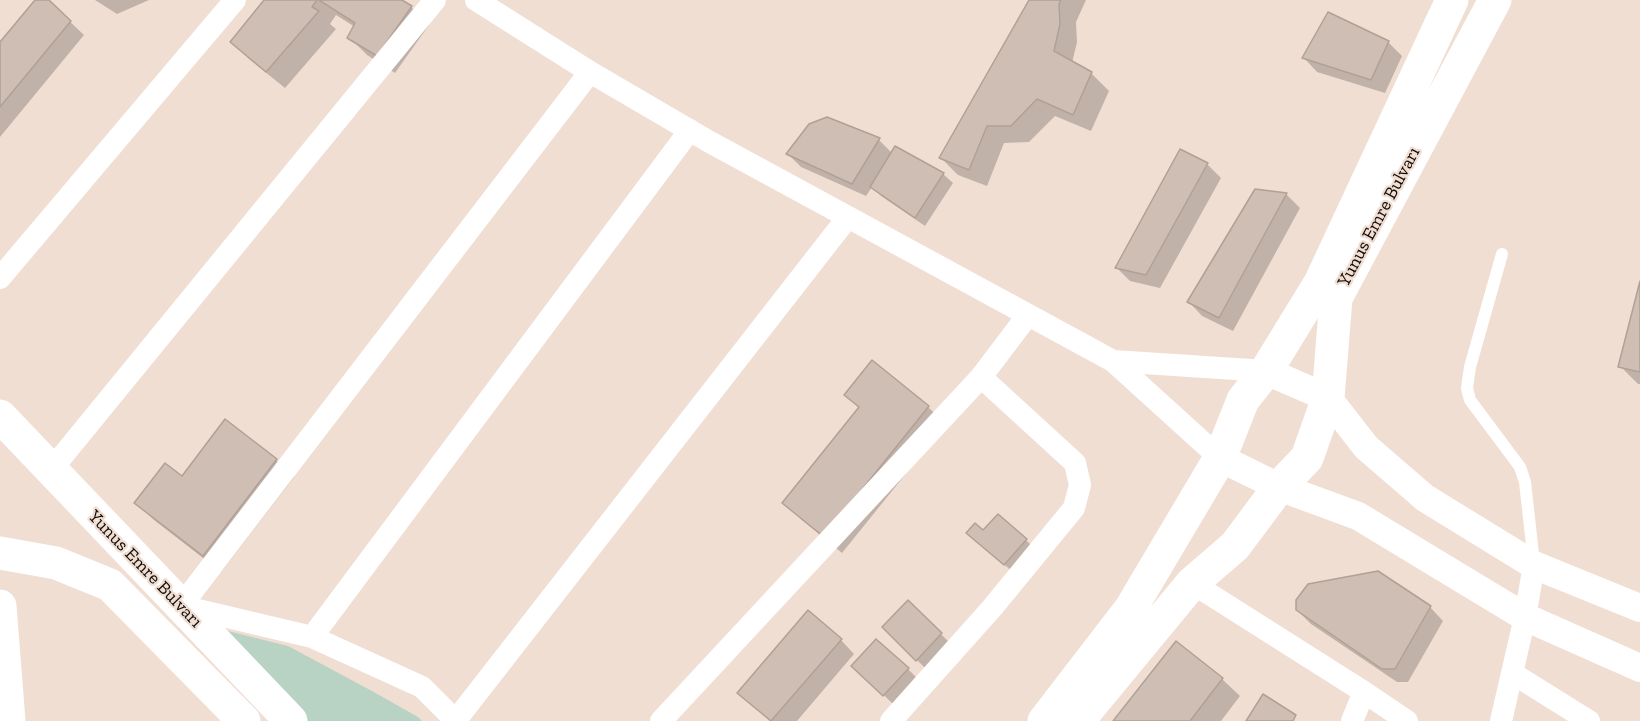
<!DOCTYPE html>
<meta charset="utf-8">
<style>
body{margin:0}
canvas{display:block;background:#f0ded2}
</style>
<canvas width="1640" height="721"></canvas>
<script>
const c = document.querySelector('canvas').getContext('2d');
c.lineJoin = 'round';
function paint(path, color) { c.fillStyle = color; c.fill(path, 'evenodd'); }
const poly = rows => new Path2D(rows.map(r => 'M' + r).join(''));
function strokePath(path, color, width, dash) { c.strokeStyle = color; c.lineWidth = width; c.lineCap = dash ? 'butt' : 'round'; c.setLineDash(dash || []); c.stroke(path); }
function write(font, color, halo, rows, align = 'center') {
  c.font = font + ' "Zilla Slab",serif'; c.lineWidth = 4.5; c.setLineDash([]); c.textBaseline = 'middle'; c.strokeStyle = halo; c.fillStyle = color; for (const [text, x, y, turn = 0] of rows) {
    c.save(); c.translate(x, y); c.rotate((+turn || 0) * Math.PI / 180); c.textAlign = isNaN(turn) ? turn : align; if (halo) c.strokeText(text, 0, 0); c.fillText(text, 0, 0); c.restore();
  }
}
const green = poly([
 [220,629,288,646,372,691,418,717,422,721,307,721]
]);
const shadow = poly([
 [37,0,47,0,84,35,0,137,0,44],
 [95,0,149,0,117,14],
 [266,0,399,0,411,7,429,25,395,73,367,55,349,37,355,27,336,15,330,24,336,29,285,88,249,59,232,42],
 [1031,0,1086,0,1076,22,1077,42,1072,63,1091,73,1109,91,1091,131,1055,116,1029,142,1004,143,987,186,958,175,941,158],
 [1328,14,1388,42,1402,56,1385,93,1317,72,1304,58],
 [879,140,892,153,896,148,943,174,953,183,925,226,881,196,872,187,866,196,801,167,788,154],
 [1181,151,1208,165,1221,178,1160,288,1130,281,1117,268],
 [1255,191,1287,195,1300,208,1233,331,1202,316,1189,302],
 [1640,287,1640,384,1638,384,1620,366],
 [846,395,928,407,946,424,842,553,802,520,784,503,860,409],
 [276,460,294,477,221,572,154,520,136,503,182,478],
 [984,532,1026,540,1035,549,1014,573,978,542],
 [908,602,951,644,926,669,884,627],
 [1430,607,1443,621,1408,682,1397,682,1311,624,1297,610],
 [841,640,854,654,797,721,770,721,753,706],
 [1176,643,1222,679,1240,696,1221,721,1115,721],
 [908,669,917,678,893,704,863,675]
]);
const building = poly([
 [35,0,49,0,71,21,0,107,0,42,35,0],
 [264,0,317,0,312,7,319,11,266,72,230,42,264,0],
 [319,0,402,0,412,6,377,56,347,38,355,23,319,0],
 [1029,0,1061,0,1059,4,1060,24,1054,51,1092,72,1073,115,1037,99,1011,126,987,126,969,170,939,158,1029,0],
 [1328,12,1389,41,1371,80,1302,58,1328,12],
 [827,117,880,138,852,184,786,154,809,124,827,117],
 [895,146,944,173,915,218,870,187,895,146],
 [1180,149,1208,163,1146,275,1115,268,1180,149],
 [1255,189,1287,193,1219,318,1187,302,1255,189],
 [1640,281,1640,372,1618,367,1640,281],
 [872,360,929,406,824,537,782,503,859,407,844,395,872,360],
 [225,419,277,459,203,556,134,503,165,463,182,476,225,419],
 [998,514,1027,539,1004,565,966,533,975,523,983,530,998,514],
 [1378,571,1431,606,1395,669,1382,669,1296,610,1296,600,1308,584,1378,571],
 [908,600,942,633,916,661,882,627,908,600],
 [808,610,842,639,771,721,737,693,808,610],
 [876,639,909,668,883,696,851,666,876,639],
 [1176,641,1223,678,1190,721,1113,721,1176,641],
 [1263,694,1296,715,1293,721,1246,721,1263,694]
]);
const service = poly([
 [1502,254,1470,367,1467,388,1470,400,1520,467,1525,482,1534,563]
]);
const minor = poly([
 [476,0,590,72,708,141,1113,361,1220,458],
 [0,278,235,0],
 [1113,361,1266,371],
 [51,470,435,0],
 [1192,583,1364,692,1407,721],
 [312,637,690,130],
 [1512,673,1589,721],
 [456,720,848,217],
 [456,721,422,687,312,637,181,606,590,72],
 [661,721,981,377,1028,315],
 [891,721,992,608,1074,508,1080,485,1075,463,981,377],
 [1352,721,1364,692],
 [1501,721,1525,617,1534,565]
]);
const tertiary = poly([
 [1266,371,1328,398,1366,447,1425,498,1534,565,1640,608],
 [1220,458,1279,487,1358,516,1525,617,1640,668]
]);
const secondary = poly([
 [0,606,9,721]
]);
const primary = poly([
 [0,416,291,721],
 [0,553,56,563,110,585,244,721],
 [1044,721,1131,608,1220,458,1243,400,1266,371,1320,283,1452,0],
 [1078,721,1192,583,1235,546,1279,487,1307,458,1328,398,1336,298,1495,0]
]);
const streetNames = [
 ["Yunus Emre Bulvarı",1379,217,-62],
 ["Yunus Emre Bulvarı",145,569,46]
];
paint(green, '#b8d3c3');
paint(shadow, '#0003');
paint(building, '#cfbeb3');
strokePath(building, '#b1a095', 1.5);
strokePath(service, '#fff', 12);
strokePath(minor, '#fff', 22);
strokePath(tertiary, '#fff', 28);
strokePath(secondary, '#fff', 33);
strokePath(primary, '#fff', 33);
write('18px', '#100a07', '#f0ded2', streetNames);
</script>
